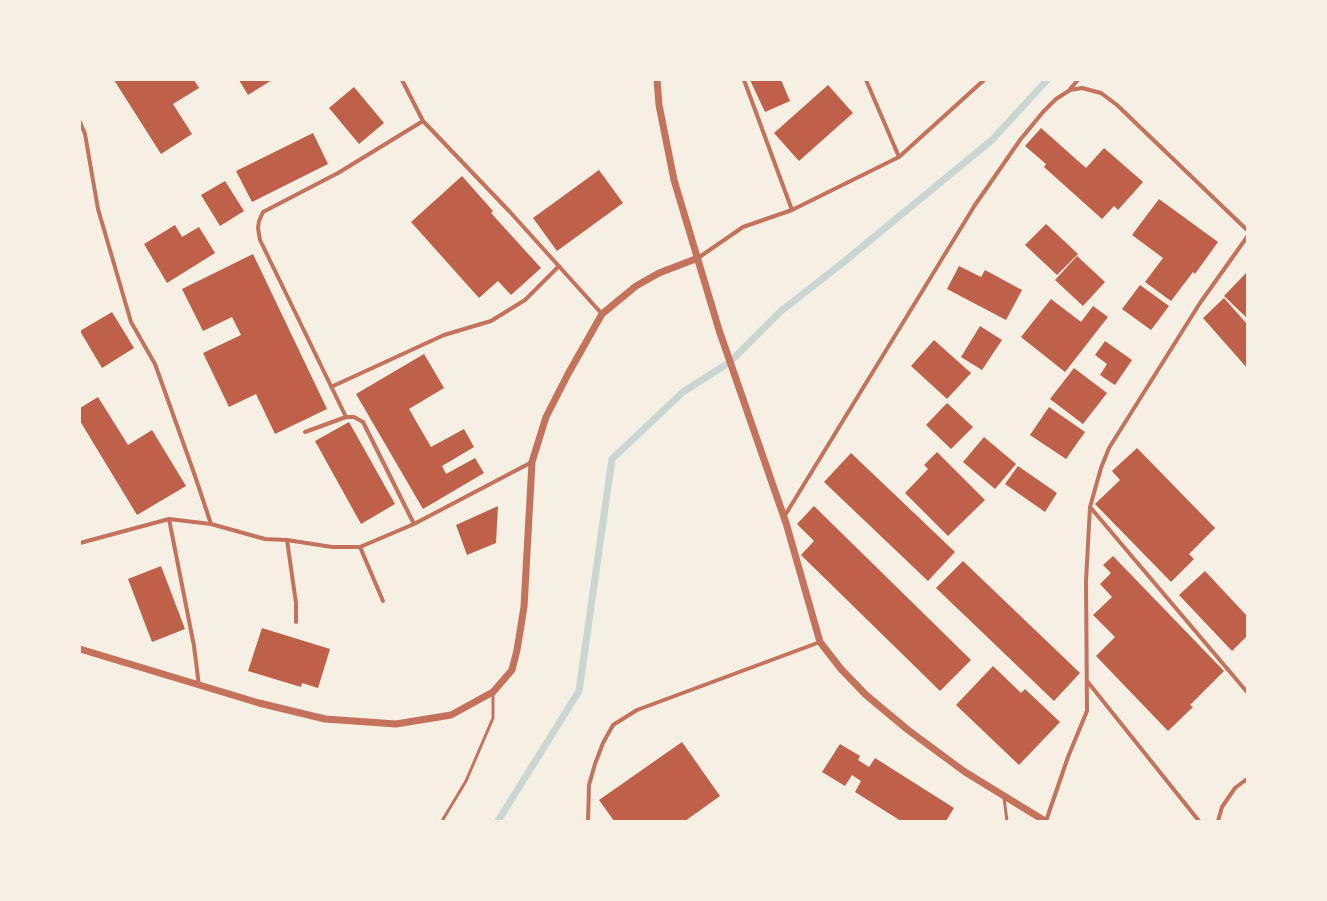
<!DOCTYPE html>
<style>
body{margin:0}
#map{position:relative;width:1327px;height:901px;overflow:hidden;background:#f6efe4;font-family:"Sofia Sans Condensed",sans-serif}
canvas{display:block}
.frame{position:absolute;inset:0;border:81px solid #f6efe4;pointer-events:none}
</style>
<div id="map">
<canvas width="1327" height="901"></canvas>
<div class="frame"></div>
</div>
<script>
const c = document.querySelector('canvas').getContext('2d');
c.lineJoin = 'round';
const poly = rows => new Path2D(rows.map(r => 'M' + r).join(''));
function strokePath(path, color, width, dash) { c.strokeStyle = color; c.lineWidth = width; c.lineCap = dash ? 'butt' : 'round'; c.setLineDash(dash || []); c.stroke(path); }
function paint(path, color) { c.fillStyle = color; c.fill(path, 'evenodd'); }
const stream = poly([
 [498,821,579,691,612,459,683,392,730,362,781,311,840,265,992,140,1047,80]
]);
const building = poly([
 [114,80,194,80,199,88,173,104,192,134,161,154],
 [239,80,272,80,248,95],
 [750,80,781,80,790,101,765,112],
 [828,85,853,113,799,161,774,133],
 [354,87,384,123,359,144,329,108],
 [1041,128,1086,168,1104,148,1143,182,1118,210,1114,206,1102,219,1044,167,1046,164,1025,146],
 [313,133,328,164,252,202,236,171],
 [599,170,623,203,557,251,533,218],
 [462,176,493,211,491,213,541,268,511,295,498,281,479,298,411,222],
 [225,181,244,211,220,226,201,195],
 [1159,199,1218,242,1195,274,1193,272,1171,301,1145,282,1163,258,1132,235],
 [1046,224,1078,254,1057,275,1025,245],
 [175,225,182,237,199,227,215,253,167,283,144,244],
 [253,254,327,409,275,434,256,394,229,407,203,353,241,335,232,317,203,331,182,289],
 [1077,256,1105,282,1083,306,1055,280],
 [959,266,981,277,985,270,1022,290,1006,320,947,289],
 [1246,273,1247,274,1247,318,1224,296],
 [1140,285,1169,306,1151,330,1122,309],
 [1224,298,1247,324,1247,368,1203,318],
 [1051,299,1081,322,1093,306,1108,317,1065,372,1021,337],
 [112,312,134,348,102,368,80,331],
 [980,326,1002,340,982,370,961,357],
 [934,340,971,373,947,399,911,366],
 [1105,341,1132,360,1115,385,1100,375,1107,364,1095,355],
 [424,354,444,388,409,409,431,447,464,429,474,447,442,466,446,474,475,458,484,473,423,509,356,394],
 [1074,368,1107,393,1083,424,1050,399],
 [98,397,128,445,152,430,186,486,137,515,80,421,80,408],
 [947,403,973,427,951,449,926,425],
 [1049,407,1085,432,1066,459,1030,435],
 [349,422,395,504,361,524,315,441],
 [984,437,1016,464,995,489,963,462],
 [1137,448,1215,528,1189,554,1194,559,1171,582,1095,504,1120,480,1112,471],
 [937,452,985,500,948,536,905,493,928,469,924,465],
 [851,453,955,552,928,581,824,482],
 [1018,466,1057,493,1045,512,1005,484],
 [498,506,496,543,467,555,456,525],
 [814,506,971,660,940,691,801,555,814,541,797,524],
 [1113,556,1224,671,1190,705,1193,707,1168,731,1096,656,1115,637,1093,615,1112,597,1100,584,1111,573,1103,565],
 [963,561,1080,673,1054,701,936,588],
 [161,566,185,629,152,642,128,579],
 [1205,571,1247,616,1247,636,1232,651,1179,595],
 [262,628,330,649,318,688,302,683,301,687,248,671],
 [993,666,1021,693,1025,689,1060,722,1019,765,956,705],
 [682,742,720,796,685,821,614,821,599,800],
 [840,744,860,756,858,760,869,767,875,758,954,808,946,821,901,821,855,792,861,781,852,775,845,786,822,772]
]);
const service = poly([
 [1004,798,1007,821],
 [442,821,466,781,493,718,493,693]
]);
const minor = poly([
 [402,80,423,121,510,212,602,314],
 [744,80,792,210],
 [866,80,899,157],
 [1070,89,1078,80],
 [80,122,85,134,98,209,131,322,155,364,194,473,211,524],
 [698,258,743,227,792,210,899,157,984,80],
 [331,387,444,335,491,321,525,300,559,266],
 [305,432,346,417],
 [1090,507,1247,692],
 [784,517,975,205,1020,140,1043,112,1056,99,1070,90,1082,88,1101,93,1117,105,1247,230],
 [169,519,194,646,199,686],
 [414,524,363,422,354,417,346,417,260,240,258,228,259,221,263,212,338,173,423,121],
 [80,543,169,519,211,524,265,539,287,540],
 [383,601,360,547,414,524,532,462],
 [296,622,296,603,287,540,332,547,360,547],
 [1087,681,1199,821],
 [588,821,589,785,595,764,603,743,613,725,637,710,820,642],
 [1046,821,1068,757,1087,711,1086,581,1090,507,1101,468,1109,448,1200,303,1247,237],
 [1218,821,1222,807,1235,788,1247,779]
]);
const tertiary = poly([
 [657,80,659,105,674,180,719,330,786,523,820,642,841,669,866,695,908,730,965,772,1045,821],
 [80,649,259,703,325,719,396,724,451,715,493,692,512,670,517,650,524,607,532,462,546,417,568,374,602,314,636,286,659,273,698,258]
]);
strokePath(stream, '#c9d6d2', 7);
paint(building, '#bf614a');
strokePath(service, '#c5725c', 3);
strokePath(minor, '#c5725c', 4);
strokePath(tertiary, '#c5725c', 7);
</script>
